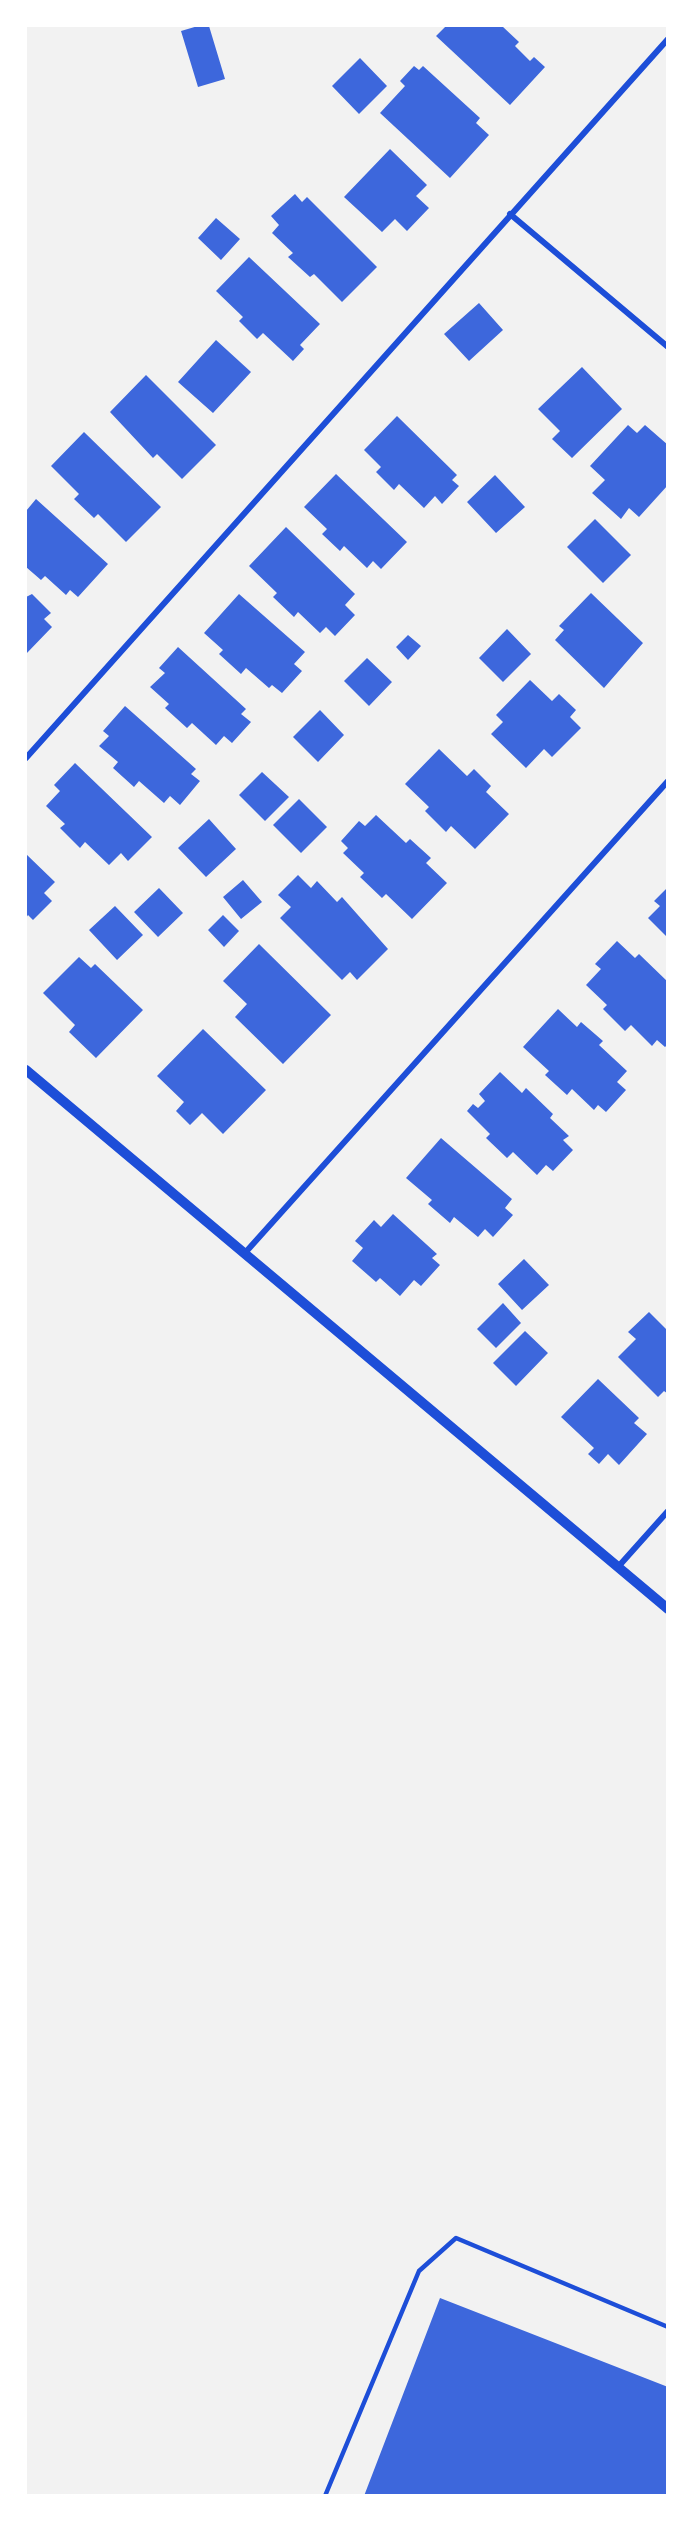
<!DOCTYPE html>
<style>
body{margin:0}
#map{position:relative;width:693px;height:2521px;overflow:hidden;background:#f2f2f2;font-family:Ubuntu,sans-serif}
canvas{display:block}
.frame{position:absolute;inset:0;border:27px solid #fff;pointer-events:none}
</style>
<div id="map">
<canvas width="693" height="2521"></canvas>
<div class="frame"></div>
</div>
<script>
const c = document.querySelector('canvas').getContext('2d');
c.lineJoin = 'round';
function paint(path, color) { c.fillStyle = color; c.fill(path, 'evenodd'); }
const poly = rows => new Path2D(rows.map(r => 'M' + r).join(''));
function strokePath(path, color, width, dash) { c.strokeStyle = color; c.lineWidth = width; c.lineCap = dash ? 'butt' : 'round'; c.setLineDash(dash || []); c.stroke(path); }
const building = poly([
 [198,26,209,26,225,79,198,87,181,31],
 [446,26,502,26,519,42,515,46,530,61,534,57,545,67,510,105,436,36],
 [360,58,387,86,359,114,332,86],
 [414,66,419,70,423,66,480,118,476,123,489,135,450,178,380,113,405,86,400,81],
 [390,149,427,185,416,196,429,208,407,231,395,219,382,232,344,197],
 [295,194,302,202,307,197,377,267,342,302,314,274,310,277,288,257,293,253,272,233,279,225,271,216],
 [216,218,240,239,221,260,198,238],
 [249,257,320,324,300,345,304,349,293,361,263,333,257,339,239,321,243,317,216,291],
 [479,303,503,330,469,361,444,334],
 [216,340,251,372,213,413,178,382],
 [582,367,622,409,572,458,552,439,560,431,538,409],
 [146,375,216,445,182,479,157,454,153,458,110,412],
 [397,416,457,475,452,480,459,486,442,504,435,496,424,508,399,484,394,490,376,472,381,467,364,450],
 [628,425,637,433,645,425,668,445,668,485,639,517,629,508,621,519,592,493,605,480,590,466],
 [84,432,161,507,126,542,98,514,94,518,74,499,79,494,51,466],
 [336,474,407,542,381,569,373,561,367,568,344,546,340,551,322,534,327,529,304,507],
 [495,475,525,507,496,533,467,502],
 [36,499,108,564,78,597,70,590,66,595,45,576,41,580,26,567,26,511],
 [595,519,631,555,603,583,567,547],
 [286,527,355,594,345,605,355,615,335,636,326,627,320,633,298,612,294,617,273,597,277,593,249,566],
 [591,593,643,643,604,688,555,640,564,630,559,626],
 [32,594,51,613,44,619,52,627,26,654,26,597],
 [239,594,305,652,294,664,302,671,282,693,272,685,269,688,246,668,241,674,219,654,223,650,204,633],
 [507,629,531,654,503,682,479,658],
 [408,635,421,646,408,660,396,647],
 [178,647,246,709,241,714,251,722,232,743,224,736,216,745,192,723,187,728,165,708,169,704,150,687,165,673,159,668],
 [367,658,392,682,369,706,344,681],
 [530,680,552,701,559,694,576,710,570,717,581,728,552,757,544,749,526,768,491,734,503,722,496,715],
 [125,706,196,769,191,774,200,781,180,805,170,796,164,803,139,781,134,787,113,768,118,762,99,746,109,736,103,731],
 [320,710,344,735,318,762,293,737],
 [439,749,467,776,474,769,491,786,486,792,509,814,475,849,451,826,446,832,425,811,429,807,405,784],
 [75,763,152,837,128,861,121,853,109,865,85,842,80,848,60,828,65,824,46,806,60,791,54,785],
 [262,772,289,797,265,821,239,795],
 [299,799,327,827,301,853,273,825],
 [376,815,406,843,410,839,431,858,426,863,447,883,412,919,386,894,382,898,360,877,364,873,343,853,348,848,341,841,359,821,365,826],
 [209,819,236,849,206,877,178,848],
 [26,854,55,882,44,893,52,901,33,920,28,915,26,918],
 [298,875,311,888,317,881,337,902,342,897,388,949,357,980,350,972,342,980,280,918,291,907,278,895],
 [243,880,262,902,241,919,223,897],
 [668,887,668,938,648,918,660,906,654,901],
 [159,888,183,913,158,937,134,912],
 [115,906,143,935,117,960,89,930],
 [223,915,239,931,224,947,208,930],
 [617,941,635,958,639,954,668,982,668,1044,665,1047,657,1040,652,1046,631,1025,625,1031,603,1009,607,1005,586,985,601,969,595,964],
 [259,944,331,1015,283,1064,235,1017,247,1004,223,981],
 [79,957,91,968,95,964,143,1010,96,1058,69,1032,75,1025,43,993],
 [558,1009,577,1027,581,1022,603,1041,599,1045,627,1071,617,1082,626,1090,606,1112,598,1105,594,1110,572,1089,567,1095,545,1075,549,1071,523,1047],
 [203,1029,266,1090,223,1134,202,1113,190,1125,176,1111,184,1102,157,1076],
 [500,1072,522,1093,526,1088,553,1114,550,1118,569,1136,563,1140,573,1150,553,1171,546,1165,537,1175,513,1152,507,1158,486,1138,490,1134,467,1111,473,1104,478,1108,485,1101,479,1094],
 [441,1138,512,1199,505,1208,513,1215,493,1237,485,1229,478,1237,454,1217,450,1223,428,1204,432,1200,406,1178],
 [393,1214,437,1254,432,1258,440,1265,421,1286,414,1280,400,1296,380,1278,376,1282,352,1261,363,1248,355,1241,374,1220,381,1227],
 [524,1259,549,1285,522,1310,498,1284],
 [503,1303,521,1323,496,1348,477,1329],
 [649,1312,668,1331,668,1394,664,1391,658,1397,618,1357,636,1339,628,1332],
 [525,1331,548,1353,516,1386,493,1363],
 [598,1379,639,1418,634,1423,647,1434,619,1465,608,1454,599,1464,588,1454,594,1448,561,1417],
 [440,2298,668,2387,668,2496,364,2496]
]);
const service = poly([
 [325,2496,419,2271,456,2238,668,2327]
]);
const minor = poly([
 [510,214,668,347],
 [26,758,668,39],
 [244,1254,668,781],
 [618,1567,668,1511]
]);
const tertiary = poly([
 [26,1070,668,1609]
]);
paint(building, '#3d67dc');
strokePath(service, '#1d4ed8', 4.5);
strokePath(minor, '#1d4ed8', 6);
strokePath(tertiary, '#1d4ed8', 10);
</script>
